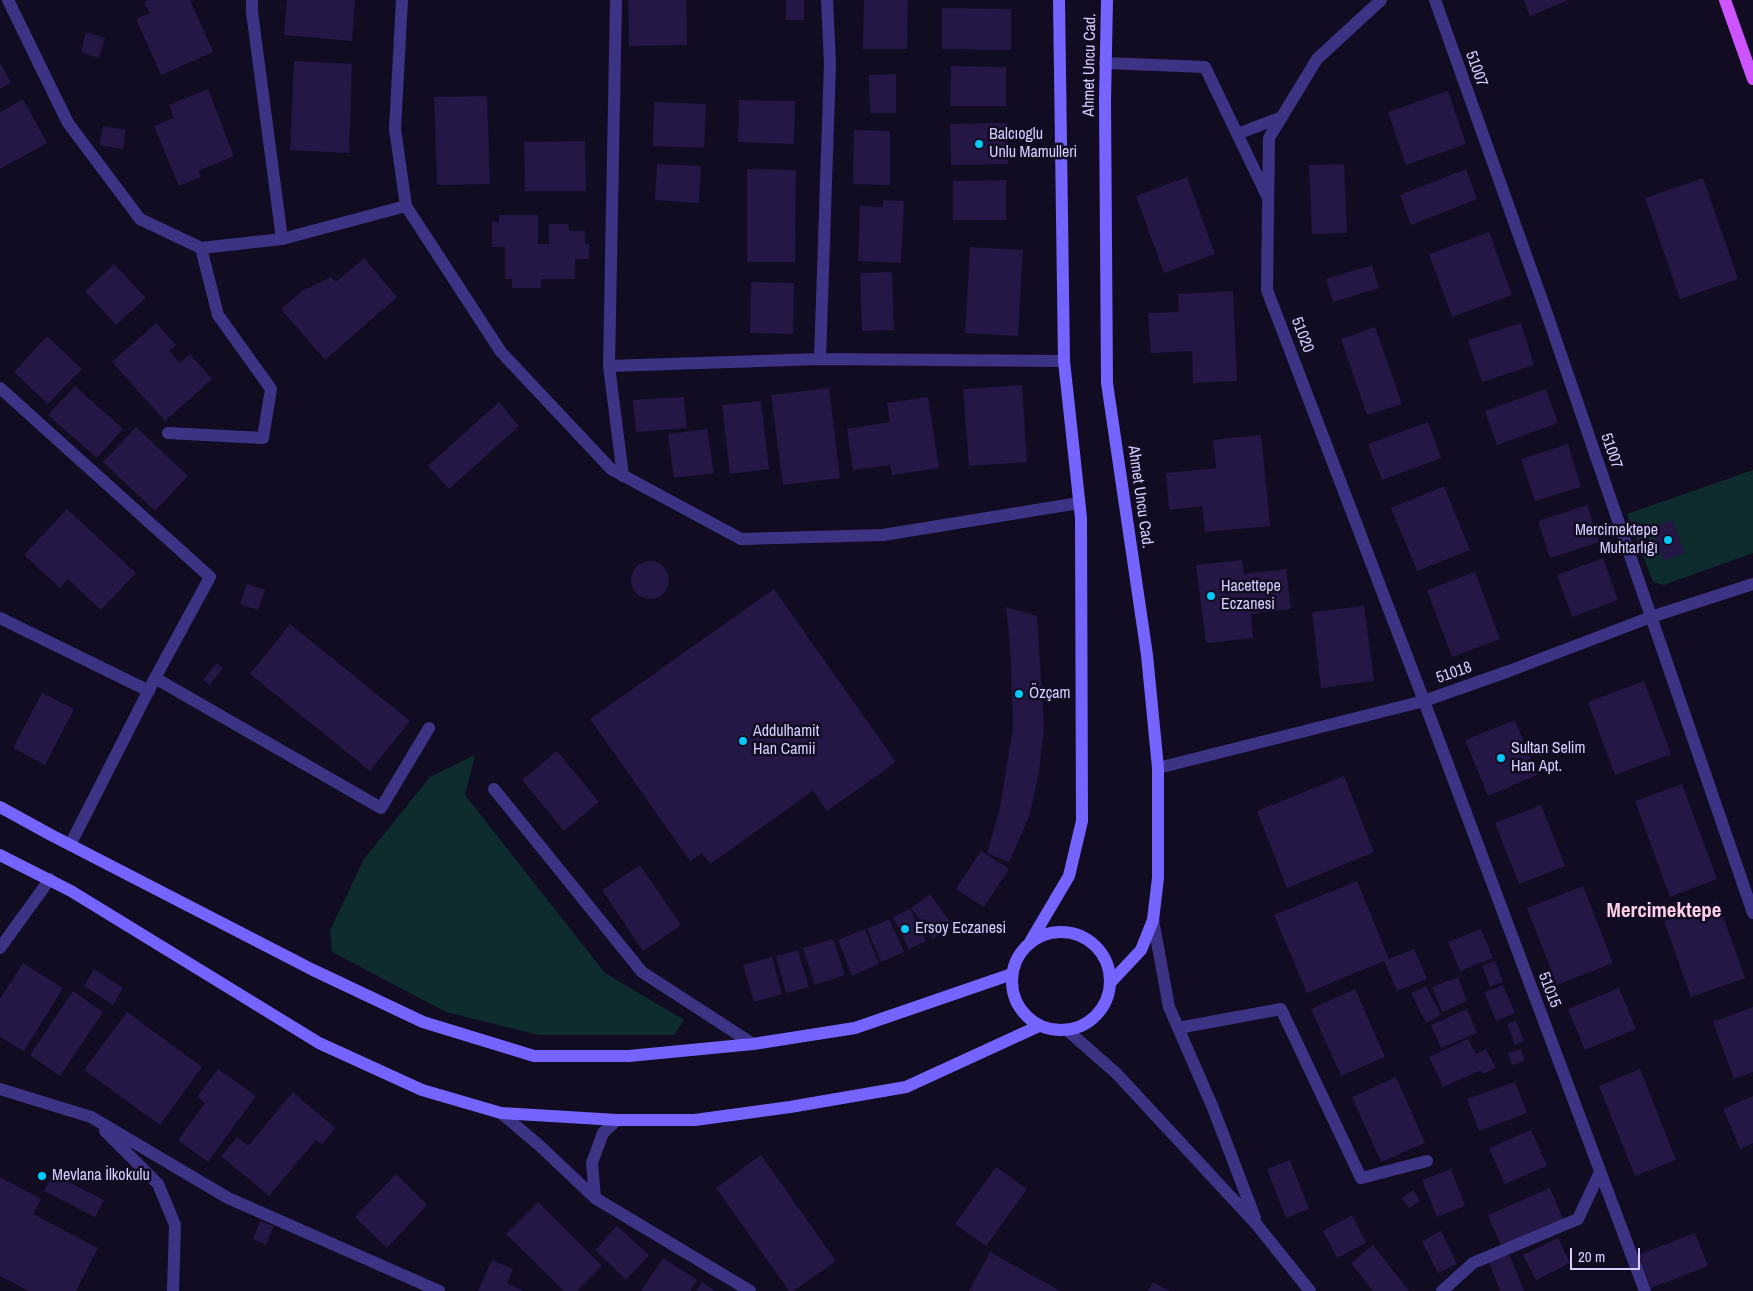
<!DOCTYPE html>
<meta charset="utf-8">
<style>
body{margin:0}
#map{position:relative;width:1753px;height:1291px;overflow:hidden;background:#110c22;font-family:"Archivo Narrow",sans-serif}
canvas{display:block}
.scale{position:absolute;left:1570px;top:1248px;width:70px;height:22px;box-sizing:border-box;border:2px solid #d7cdff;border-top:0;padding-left:6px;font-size:15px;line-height:18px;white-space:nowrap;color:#d7cdff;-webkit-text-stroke:4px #110c22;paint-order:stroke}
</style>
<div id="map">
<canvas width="1753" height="1291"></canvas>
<div class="scale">20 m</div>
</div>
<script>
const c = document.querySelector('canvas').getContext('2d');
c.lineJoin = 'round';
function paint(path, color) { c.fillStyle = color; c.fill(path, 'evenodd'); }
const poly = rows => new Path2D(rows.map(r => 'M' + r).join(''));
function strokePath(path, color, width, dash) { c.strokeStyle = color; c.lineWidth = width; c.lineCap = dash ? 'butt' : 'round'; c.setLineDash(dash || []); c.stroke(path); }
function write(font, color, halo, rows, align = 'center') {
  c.font = font + ' "Archivo Narrow",sans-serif'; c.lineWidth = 5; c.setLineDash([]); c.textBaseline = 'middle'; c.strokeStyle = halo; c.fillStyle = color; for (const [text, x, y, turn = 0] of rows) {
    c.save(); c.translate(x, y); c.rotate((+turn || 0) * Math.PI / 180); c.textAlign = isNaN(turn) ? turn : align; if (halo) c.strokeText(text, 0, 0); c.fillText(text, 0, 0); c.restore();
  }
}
const green = poly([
 [1753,470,1753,553,1664,585,1653,582,1627,514],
 [475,755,465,795,605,973,684,1020,674,1035,539,1035,446,1012,332,952,330,930,364,859,430,777]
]);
const building = poly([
 [148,0,190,0,213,52,161,75,136,19,150,13,144,2],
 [287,0,355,0,352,41,284,35],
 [628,0,686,0,687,45,629,46],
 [786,0,804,0,804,20,786,20],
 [864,0,908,0,907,49,863,49],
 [1524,0,1568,0,1530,16],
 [942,8,1011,9,1011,50,942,49],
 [86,32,105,38,99,58,81,52],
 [294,61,352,64,349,153,290,150],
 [0,62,11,83,0,89],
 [951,66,1006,67,1006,106,950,106],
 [896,74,896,113,870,113,869,75],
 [208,89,234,156,198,171,201,177,179,186,154,126,174,118,169,105],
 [1448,91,1466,144,1406,165,1388,112],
 [487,96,490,184,437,185,434,97],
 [23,99,47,143,0,169,0,112],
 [739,100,795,101,794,144,738,142],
 [654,102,706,104,704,148,653,146],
 [1008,123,1008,164,951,165,950,124],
 [103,126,126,130,123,149,99,145],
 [854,130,890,131,890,185,853,184],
 [585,141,586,191,525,191,524,142],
 [657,164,701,166,699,203,655,200],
 [1344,164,1347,233,1312,234,1309,165],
 [747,169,796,170,795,262,747,262],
 [1466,169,1477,199,1411,225,1400,195],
 [1187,177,1215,254,1164,273,1136,196],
 [1703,178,1738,279,1680,299,1645,198],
 [1006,180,1006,220,953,220,953,181],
 [883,200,904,201,901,263,858,261,860,206,883,207],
 [499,215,538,215,538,244,549,244,549,224,568,224,569,231,585,231,585,244,589,244,589,259,575,259,575,279,541,279,541,288,512,288,512,279,505,279,505,247,492,247,492,222,499,222],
 [1489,232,1512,295,1452,317,1429,254],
 [970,247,1023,250,1018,336,965,333],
 [364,258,397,297,325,360,281,309,302,291,331,277,336,282],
 [114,264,146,298,116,325,85,291],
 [1372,265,1379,288,1333,302,1326,279],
 [892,272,894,330,862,331,860,273],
 [751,282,794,283,793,334,750,333],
 [1233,291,1237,381,1193,383,1192,351,1151,353,1148,313,1179,312,1178,294],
 [156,323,176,345,169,351,180,363,190,354,212,379,165,421,112,362],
 [1521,323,1534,365,1482,382,1468,340],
 [1375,327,1402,404,1367,415,1341,339],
 [47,336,82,369,48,404,14,372],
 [1022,385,1027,462,969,466,963,389],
 [75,386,123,429,97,458,48,415],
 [829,388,840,478,783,485,771,395],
 [1546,389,1558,423,1497,445,1485,411],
 [684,397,687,428,636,432,633,400],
 [928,397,939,468,892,475,890,465,853,470,847,429,890,422,887,403],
 [761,401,769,469,730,474,722,405],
 [499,402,519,426,449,489,428,466],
 [1428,422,1441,458,1382,480,1368,444],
 [136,427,188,476,155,511,103,462],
 [707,429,714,473,674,478,668,434],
 [1261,435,1270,526,1205,532,1202,506,1169,510,1166,473,1216,468,1213,440],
 [1568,444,1581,487,1535,501,1521,459],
 [1444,486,1470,550,1417,571,1391,508],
 [1587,505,1599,542,1550,558,1538,521],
 [67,509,136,573,101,610,68,579,60,588,24,555],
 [1672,520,1685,553,1664,560,1652,528],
 [1603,558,1618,600,1572,617,1557,575],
 [1242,560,1244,574,1286,569,1291,609,1251,614,1253,638,1206,643,1196,565],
 '631 580a19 19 0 1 1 38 0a19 19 0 1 1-38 0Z',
 [1475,572,1500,639,1452,657,1427,590],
 [247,584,265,590,258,610,240,604],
 [774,589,896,762,827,811,813,791,710,864,702,853,690,861,590,719],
 [1364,606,1374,681,1321,688,1312,612],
 [1006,607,1037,616,1044,727,1039,773,1029,817,1009,862,987,853,1000,808,1013,727,1010,644],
 [290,624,410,721,370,771,250,674],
 [216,663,223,668,210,685,203,680],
 [1644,681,1671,754,1615,775,1588,702],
 [42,693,74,709,45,765,13,748],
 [1515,720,1537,775,1488,796,1465,740],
 [557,751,599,802,564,831,522,780],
 [1344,776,1374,852,1287,888,1257,811],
 [1682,784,1717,879,1670,897,1635,801],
 [1541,805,1565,866,1519,884,1495,823],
 [981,851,1009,869,984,907,956,889],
 [640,865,681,925,643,951,602,890],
 [1357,881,1389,959,1414,949,1427,979,1397,991,1384,961,1307,993,1274,915],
 [1583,886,1613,963,1557,985,1527,908],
 [930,894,952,925,933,939,911,908],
 [1718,902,1745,978,1691,997,1664,921],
 [910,909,926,941,909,949,893,917],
 [889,919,904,952,881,962,867,929],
 [865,929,879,964,852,976,838,940],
 [1481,929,1493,958,1460,971,1448,942],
 [833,939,845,975,815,985,803,948],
 [798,950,809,987,786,993,776,956],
 [772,957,782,994,754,1002,743,965],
 [1495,961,1503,982,1490,987,1482,966],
 [23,963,63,988,24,1051,0,1037,0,999],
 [94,969,123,988,113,1005,84,986],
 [1458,977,1467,1001,1442,1012,1432,987],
 [1503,985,1515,1013,1496,1021,1484,992],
 [1426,986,1441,1015,1426,1023,1411,993],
 [1619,988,1636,1029,1585,1050,1568,1009],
 [1355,989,1385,1057,1341,1076,1311,1009],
 [73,991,103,1012,60,1076,30,1055],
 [1753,1007,1753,1072,1734,1079,1713,1022],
 [1467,1009,1477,1033,1441,1048,1431,1025],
 [127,1012,202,1067,160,1125,84,1070],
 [1516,1021,1524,1041,1515,1045,1507,1024],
 [1468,1039,1476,1054,1486,1049,1496,1068,1483,1074,1481,1070,1443,1087,1429,1057],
 [1521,1049,1524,1061,1512,1065,1508,1053],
 [218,1069,256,1096,208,1162,178,1140,205,1103,197,1097],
 [1640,1069,1676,1160,1635,1176,1599,1086],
 [1396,1077,1425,1143,1381,1162,1352,1097],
 [1515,1082,1527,1113,1479,1131,1467,1099],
 [293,1092,335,1128,322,1145,316,1140,269,1196,221,1156,237,1137,248,1146],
 [1753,1096,1753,1143,1740,1149,1723,1109],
 [1531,1130,1547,1166,1505,1184,1489,1148],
 [761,1155,836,1261,793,1291,789,1291,716,1188],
 [1290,1160,1309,1209,1286,1218,1267,1169],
 [996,1167,1027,1189,986,1246,955,1224],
 [1451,1169,1465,1206,1437,1217,1422,1180],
 [53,1174,104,1200,95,1217,44,1191],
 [396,1174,427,1205,387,1248,355,1217],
 [0,1177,41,1199,33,1214,98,1248,76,1291,29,1291,0,1276],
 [1550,1188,1564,1221,1502,1248,1488,1215],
 [1413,1190,1420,1201,1409,1208,1402,1198],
 [538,1202,602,1266,577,1291,564,1291,506,1234],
 [1352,1215,1366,1243,1337,1258,1323,1231],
 [260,1221,274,1226,266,1245,253,1239],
 [617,1226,649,1255,626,1280,595,1250],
 [1441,1231,1457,1264,1438,1273,1422,1241],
 [1695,1233,1708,1266,1651,1288,1638,1255],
 [1558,1238,1570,1263,1536,1280,1523,1255],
 [1373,1245,1409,1291,1373,1291,1351,1263],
 [990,1252,1060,1291,969,1291],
 [1509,1254,1524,1291,1500,1291,1489,1262],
 [663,1258,697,1280,690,1291,641,1291],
 [492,1260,513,1269,507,1283,522,1290,522,1291,478,1291],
 [702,1282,715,1291,696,1291],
 [1153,1282,1170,1291,1148,1291]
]);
const service = poly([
 [0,618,149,691],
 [155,678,381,808,429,728]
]);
const minor = poly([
 [252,0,252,12,282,239],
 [616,0,609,366,623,476],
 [1381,0,1317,59,1269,138,1267,290,1424,701,1645,1291],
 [1435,0,1548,317,1753,913],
 [1105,63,1205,67,1267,196],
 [1237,134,1282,117],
 [820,359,830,64,827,0],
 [609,366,820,359,1064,361],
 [0,388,210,577,155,678,70,845],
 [168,433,263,438,271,389,218,315,201,248],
 [1158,768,1424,701,1509,671,1651,617,1753,584],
 [494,789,642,972,753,1044],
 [0,948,50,879],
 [1178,1028,1281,1009,1361,1178,1427,1161],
 [0,1089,91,1117,228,1198,439,1291],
 [501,1113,540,1146,595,1198,750,1291],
 [105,1131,158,1184,175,1225,173,1291],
 [595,1198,592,1163,603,1133,617,1120],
 [1442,1291,1473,1263,1578,1219,1600,1172]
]);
const tertiary = poly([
 [8,0,68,123,140,219,201,248,282,239,406,206],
 [402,0,395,129,406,206,501,352,611,469,741,539,883,535,1079,503],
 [1153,920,1169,1007,1213,1108,1255,1218],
 [1068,1031,1116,1073,1257,1225,1310,1291]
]);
const secondary = poly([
 [1107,0,1105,101,1107,383,1147,655,1158,768,1158,878,1153,920,1141,950,1111,982],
 [0,807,51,835,313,970,423,1022,534,1056,629,1056,753,1044,855,1028,1012,974],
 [0,855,71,891,319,1043,422,1090,501,1113,617,1120,695,1120,790,1107,906,1087,1039,1026],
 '1012 981a49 49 0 1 1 98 0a49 49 0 1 1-98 0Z',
 [1030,942,1069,876,1082,821,1081,518,1064,361,1059,0]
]);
const primary = poly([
 [1725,0,1753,79]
]);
const markers = [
 [979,144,5,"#00c9f8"],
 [1668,540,5,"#00c9f8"],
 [1211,596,5,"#00c9f8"],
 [1019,694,5,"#00c9f8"],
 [743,741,5,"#00c9f8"],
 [1501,758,5,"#00c9f8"],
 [905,929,5,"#00c9f8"],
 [42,1176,5,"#00c9f8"]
];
const streetNames = [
 ["Ahmet Uncu Cad.",1090,65,-89],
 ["51007",1476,69,70],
 ["51020",1302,335,69],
 ["51007",1611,451,71],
 ["Ahmet Uncu Cad.",1140,497,82],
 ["51018",1454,673,-19],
 ["51015",1549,990,69]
];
const poiNames = [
 ["Balcıoglu",989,135],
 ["Unlu Mamulleri",989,153],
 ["Mercimektepe",1658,531,"right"],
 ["Muhtarlığı",1658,549,"right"],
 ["Hacettepe",1221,587],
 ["Eczanesi",1221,605],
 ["Özçam",1029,694],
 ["Addulhamit",753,732],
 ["Han Camii",753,750],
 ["Sultan Selim",1511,749],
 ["Han Apt.",1511,767],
 ["Ersoy Eczanesi",915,929],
 ["Mevlana İlkokulu",52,1176]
];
const districtNames = [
 ["Mercimektepe",1664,911]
];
paint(green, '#0e2b2d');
paint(building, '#241645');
strokePath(service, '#3d3385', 12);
strokePath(minor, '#3d3385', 12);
strokePath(tertiary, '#3d3385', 12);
strokePath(secondary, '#7564ff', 12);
strokePath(primary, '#ce54ff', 12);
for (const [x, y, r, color] of markers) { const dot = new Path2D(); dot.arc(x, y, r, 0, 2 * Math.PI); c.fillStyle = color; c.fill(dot); strokePath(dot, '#110c22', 2); }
write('16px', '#d7cdff', '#110c22', streetNames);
write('16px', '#d7cdff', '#110c22', poiNames, 'left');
write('bold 21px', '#ffcfe9', '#110c22', districtNames);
</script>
